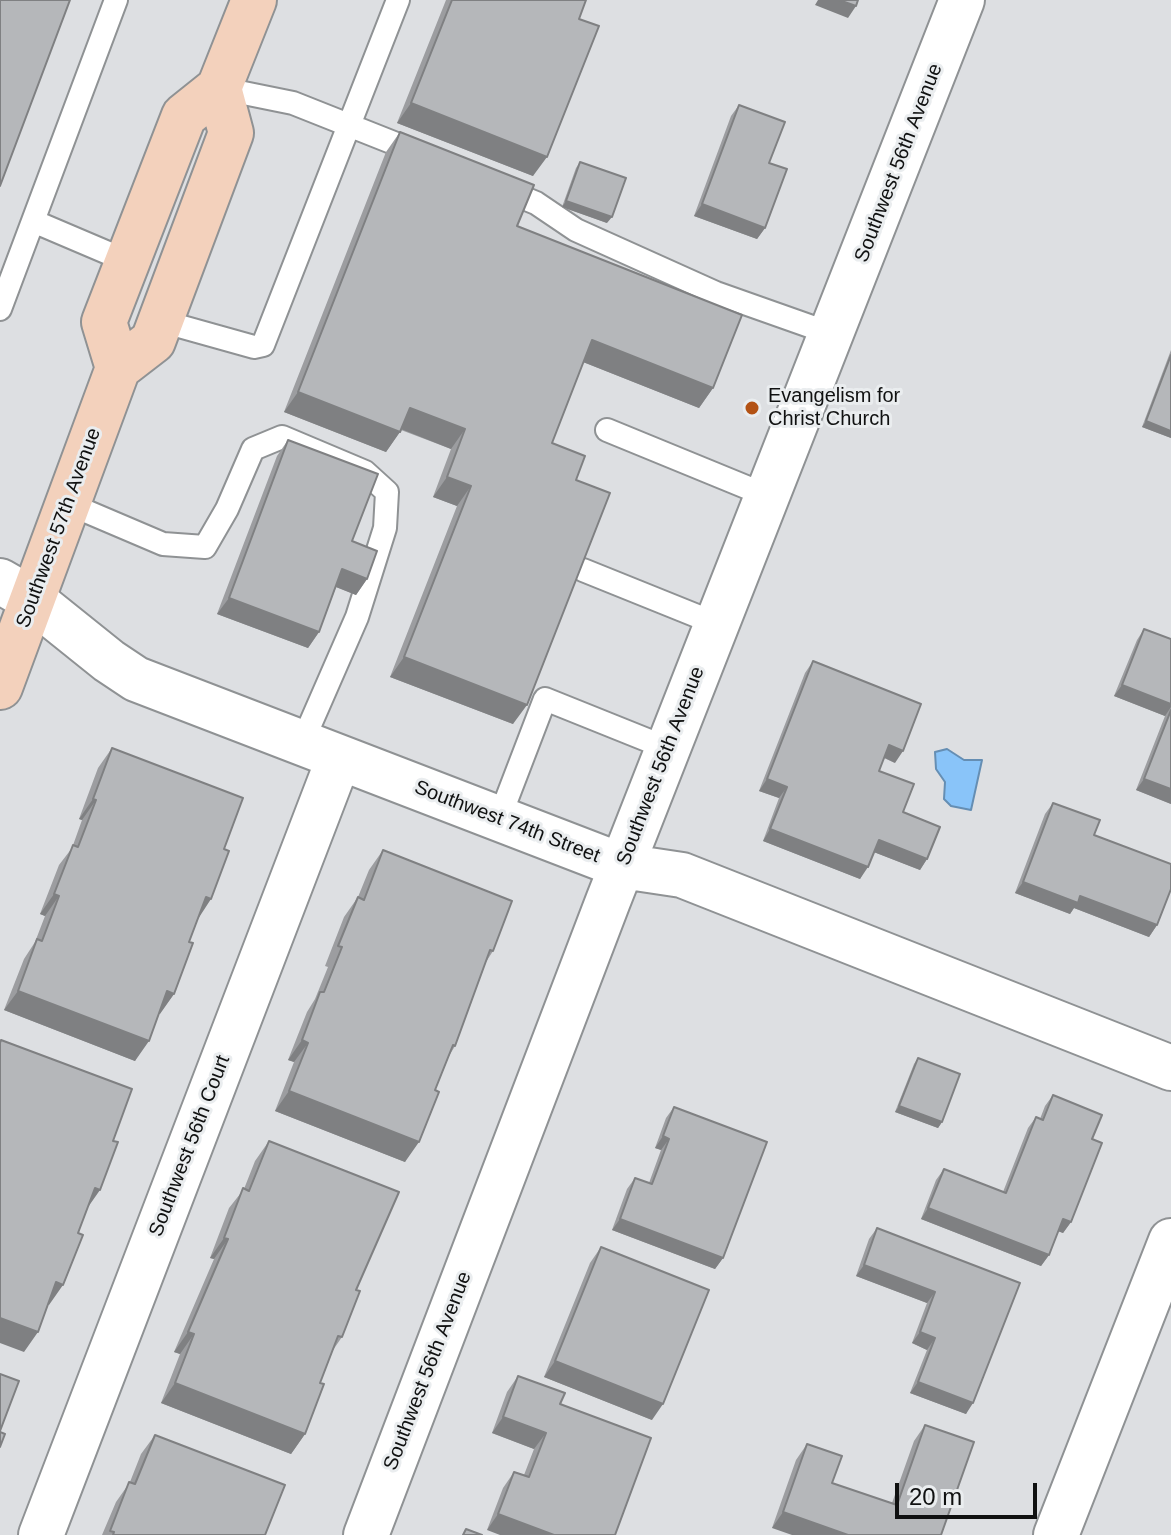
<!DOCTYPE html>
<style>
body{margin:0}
#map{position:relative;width:1171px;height:1535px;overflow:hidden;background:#dddfe2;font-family:Arial,sans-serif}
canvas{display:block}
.scale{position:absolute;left:895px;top:1483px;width:142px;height:36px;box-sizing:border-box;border:4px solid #101111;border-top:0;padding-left:10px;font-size:24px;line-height:28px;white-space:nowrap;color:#101111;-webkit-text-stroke:6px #eaedef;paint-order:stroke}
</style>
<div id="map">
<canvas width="1171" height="1535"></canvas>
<div class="scale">20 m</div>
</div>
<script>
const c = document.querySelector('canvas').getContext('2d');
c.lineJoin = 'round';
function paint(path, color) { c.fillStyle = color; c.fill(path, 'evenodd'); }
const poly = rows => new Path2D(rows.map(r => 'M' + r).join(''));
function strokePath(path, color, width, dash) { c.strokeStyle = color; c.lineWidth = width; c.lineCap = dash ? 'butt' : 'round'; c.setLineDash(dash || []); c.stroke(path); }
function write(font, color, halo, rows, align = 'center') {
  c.font = font + ' Arial,sans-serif'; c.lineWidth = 6; c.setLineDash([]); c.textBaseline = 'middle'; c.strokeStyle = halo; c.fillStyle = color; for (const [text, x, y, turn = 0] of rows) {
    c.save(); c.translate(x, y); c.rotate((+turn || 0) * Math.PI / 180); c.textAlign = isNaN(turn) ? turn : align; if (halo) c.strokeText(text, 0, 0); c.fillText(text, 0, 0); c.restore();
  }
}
const water = poly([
 [947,749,964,760,982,760,971,810,951,806,944,799,945,782,936,769,935,752,947,749]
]);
const service = poly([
 [219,88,293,103,419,153],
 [502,189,536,203,576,230,716,293,832,334],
 [33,221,127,261],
 [0,309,116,0],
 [161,321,254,347,263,345,398,0],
 [607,430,768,496],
 [69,504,163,544,205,547,227,509,253,449,282,437,365,472,387,492,385,528,357,617,302,743],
 [583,570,717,624],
 [499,819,545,699,667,748]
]);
const minor = poly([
 [0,581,33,600,109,661,136,679,622,866,682,875,1171,1068],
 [41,1535,339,758],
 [366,1535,608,901,962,0],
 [1056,1535,1171,1241]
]);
const secondary = poly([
 [118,368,104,322,184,116,219,88,254,0],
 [0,687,118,368,153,341,231,133,219,88]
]);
const wall = poly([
 [446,0,586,0,579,19,533,176,397,123],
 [739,105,765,228,757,239,694,216,731,116],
 [400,132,517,226,713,388,699,408,583,362,552,443,576,480,513,724,390,677,457,506,433,497,451,449,401,430,386,452,284,412,386,152],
 [580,162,607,223,562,207,576,168],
 [1171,350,1171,438,1142,427],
 [288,440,352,541,367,579,356,595,336,587,319,632,308,648,217,614,277,456],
 [1144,629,1171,639,1171,804,1136,790,1165,716,1114,696,1137,640],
 [813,661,895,763,884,758,879,771,903,812,927,859,920,870,874,852,860,879,763,841,779,798,759,791,805,673],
 [112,748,198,917,189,942,174,994,159,1014,135,1061,4,1010,24,959,35,942,45,916,40,914,59,865,72,848,82,820,79,819,98,768],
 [1053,803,1094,835,1157,925,1149,937,1074,908,1070,914,1015,893,1045,814],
 [383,850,493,951,486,962,455,1046,449,1056,405,1162,275,1111,294,1062,288,1060,307,1012,315,999,328,967,325,966,344,917,358,897,369,870],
 [918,1058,942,1122,938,1128,895,1112,914,1064],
 [1053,1095,1092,1139,1071,1222,1063,1233,1058,1231,1049,1255,1041,1266,921,1219,936,1180,944,1169,1003,1192,1028,1128,1036,1117,1040,1119,1045,1106],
 [674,1107,723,1258,715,1269,612,1230,627,1189,635,1178,649,1183,661,1150,655,1148,666,1118],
 [269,1141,356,1290,342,1337,333,1350,320,1383,305,1434,291,1454,161,1403,180,1354,174,1352,214,1259,210,1258,229,1208,244,1189,255,1161],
 [877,1228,1020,1283,966,1414,910,1393,927,1350,912,1343,927,1303,856,1276,869,1239],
 [601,1247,652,1420,544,1377,590,1263],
 [518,1376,560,1404,651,1438,487,1530,503,1488,514,1472,524,1475,534,1449,492,1433,507,1392],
 [925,1425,941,1535,772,1528,796,1460,807,1444,832,1483,892,1503,914,1441],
 [155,1435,265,1535,102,1535,116,1502,130,1482,141,1454]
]);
const shadedWall = poly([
 [818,0,839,0,856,6,848,18,815,5],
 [411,103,547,157,533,176,397,123],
 [566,201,612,217,607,223,562,207],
 [702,204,765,228,757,239,694,216],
 [592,340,713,388,699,408,578,360],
 [298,392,400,432,386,452,284,412],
 [410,408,465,429,451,449,396,427],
 [1146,421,1171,431,1171,438,1142,427],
 [447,477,471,486,457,506,433,497],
 [342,569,367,579,356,595,331,585],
 [229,598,319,632,308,648,217,614],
 [404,657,527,705,513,724,390,677],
 [1122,685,1171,704,1171,707,1165,716,1114,696],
 [889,745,903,751,895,763,881,756],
 [767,779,787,787,779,798,759,791],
 [1144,779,1171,789,1171,804,1136,790],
 [93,799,96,800,82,820,79,819],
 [770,829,868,867,860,879,763,841],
 [879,840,927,859,920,870,871,851],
 [1023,882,1080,896,1157,925,1149,937,1074,908,1070,914,1015,893],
 [54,894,59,896,45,916,40,914],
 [206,897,211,899,198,919],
 [18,991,149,1041,135,1061,4,1010],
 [167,991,174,994,160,1014,154,1011],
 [302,1040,308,1043,294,1062,288,1060],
 [289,1091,419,1142,405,1162,275,1111],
 [899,1106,942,1122,938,1128,895,1112],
 [663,1136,669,1139,661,1150,655,1148],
 [95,1188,100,1190,86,1210],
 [928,1208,1049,1255,1041,1266,921,1219],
 [620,1219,723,1258,715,1269,612,1230],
 [1063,1219,1071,1222,1063,1233,1055,1230],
 [224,1238,228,1239,214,1259,210,1258],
 [864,1265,935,1292,927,1303,856,1276],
 [56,1282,63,1285,49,1305,42,1302],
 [0,1318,38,1332,24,1352,0,1343],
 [188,1332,194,1334,180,1354,174,1352],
 [920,1332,935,1338,927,1350,912,1343],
 [555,1361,663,1404,652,1420,544,1377],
 [918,1382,973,1403,966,1414,910,1393],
 [175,1383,305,1434,291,1454,161,1403],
 [503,1417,546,1433,534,1449,492,1433],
 [783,1512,848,1535,792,1535,772,1528],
 [498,1514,554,1535,500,1535,487,1530]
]);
const building = poly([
 [0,0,70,0,0,186,0,0],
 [452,0,586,0,579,19,599,26,547,157,411,103,452,0],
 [839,0,858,0,856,6,839,0],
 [739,105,785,122,769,163,787,169,765,228,702,204,739,105],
 [400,132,534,185,517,226,742,315,713,388,592,340,552,443,585,456,576,480,610,493,527,705,404,657,471,486,447,477,465,429,410,408,400,432,298,392,400,132],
 [580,162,626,178,612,217,566,201,580,162],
 [1171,355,1171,431,1146,421,1171,355],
 [288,440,378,474,352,541,377,551,367,579,342,569,319,632,229,598,288,440],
 [1144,629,1171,639,1171,704,1122,685,1144,629],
 [813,661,921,704,903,751,889,745,879,771,914,784,903,812,940,827,927,859,879,840,868,867,770,829,787,787,767,779,813,661],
 [1171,710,1171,789,1144,779,1171,710],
 [112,748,243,798,224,849,229,851,211,899,206,897,189,942,193,943,174,994,167,991,149,1041,18,991,37,939,42,941,59,896,54,894,73,845,78,847,96,800,93,799,112,748],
 [1053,803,1100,820,1094,835,1171,864,1171,889,1157,925,1080,896,1078,903,1023,882,1053,803],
 [383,850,512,901,493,951,490,950,455,1046,453,1045,435,1090,439,1092,419,1142,289,1091,308,1043,302,1040,320,992,324,992,342,947,338,946,358,897,364,900,383,850],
 [1,1040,132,1089,113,1141,118,1142,100,1190,95,1188,78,1233,83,1235,63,1285,56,1282,38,1332,0,1318,0,1043,1,1040],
 [918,1058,960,1074,942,1122,899,1106,918,1058],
 [1053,1095,1102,1115,1092,1139,1102,1143,1071,1222,1063,1219,1049,1255,928,1208,944,1169,1006,1193,1036,1117,1043,1120,1053,1095],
 [674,1107,767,1142,723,1258,620,1219,635,1178,652,1184,669,1139,663,1136,674,1107],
 [269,1141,399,1192,356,1290,360,1291,342,1337,338,1336,320,1383,324,1384,305,1434,175,1383,194,1334,188,1332,228,1239,224,1238,243,1188,249,1191,269,1141],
 [877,1228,1020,1283,973,1403,918,1382,935,1338,920,1332,935,1292,864,1265,877,1228],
 [601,1247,709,1290,663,1404,555,1361,601,1247],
 [0,1374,19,1381,0,1431,0,1374],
 [518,1376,565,1393,560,1404,651,1438,615,1535,554,1535,498,1514,514,1472,529,1477,546,1433,503,1417,518,1376],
 [925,1425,974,1442,941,1535,848,1535,783,1512,807,1444,842,1456,832,1483,897,1505,925,1425],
 [0,1432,5,1434,0,1447,0,1432],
 [155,1435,285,1485,265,1535,113,1535,114,1532,110,1531,129,1482,135,1484,155,1435],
 [466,1529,482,1535,463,1535,466,1529]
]);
const markers = [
 [752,408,8,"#b35214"]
];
const streetNames = [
 ["Southwest 56th Avenue",899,163,-69],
 ["Southwest 57th Avenue",59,528,-70],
 ["Southwest 56th Avenue",661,766,-69],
 ["Southwest 74th Street",507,822,21],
 ["Southwest 56th Court",190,1146,-69],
 ["Southwest 56th Avenue",428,1371,-69]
];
const poiNames = [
 ["Evangelism for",768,396],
 ["Christ Church",768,419]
];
paint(water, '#89c4f9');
strokePath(water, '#658eb3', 2);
strokePath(service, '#8f9294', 26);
strokePath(minor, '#8f9294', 48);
strokePath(secondary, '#8f9294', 48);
strokePath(service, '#fff', 22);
strokePath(minor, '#fff', 44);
strokePath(secondary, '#f3d1bc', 44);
paint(wall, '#9c9da0');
paint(shadedWall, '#7f8082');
paint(building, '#b5b7ba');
strokePath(building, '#7f8082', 2);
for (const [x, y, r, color] of markers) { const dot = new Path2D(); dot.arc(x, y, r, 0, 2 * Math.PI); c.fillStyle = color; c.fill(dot); strokePath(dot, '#eaedef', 3); }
write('20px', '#101111', '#eaedef', streetNames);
write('20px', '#101111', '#eaedef', poiNames, 'left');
</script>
